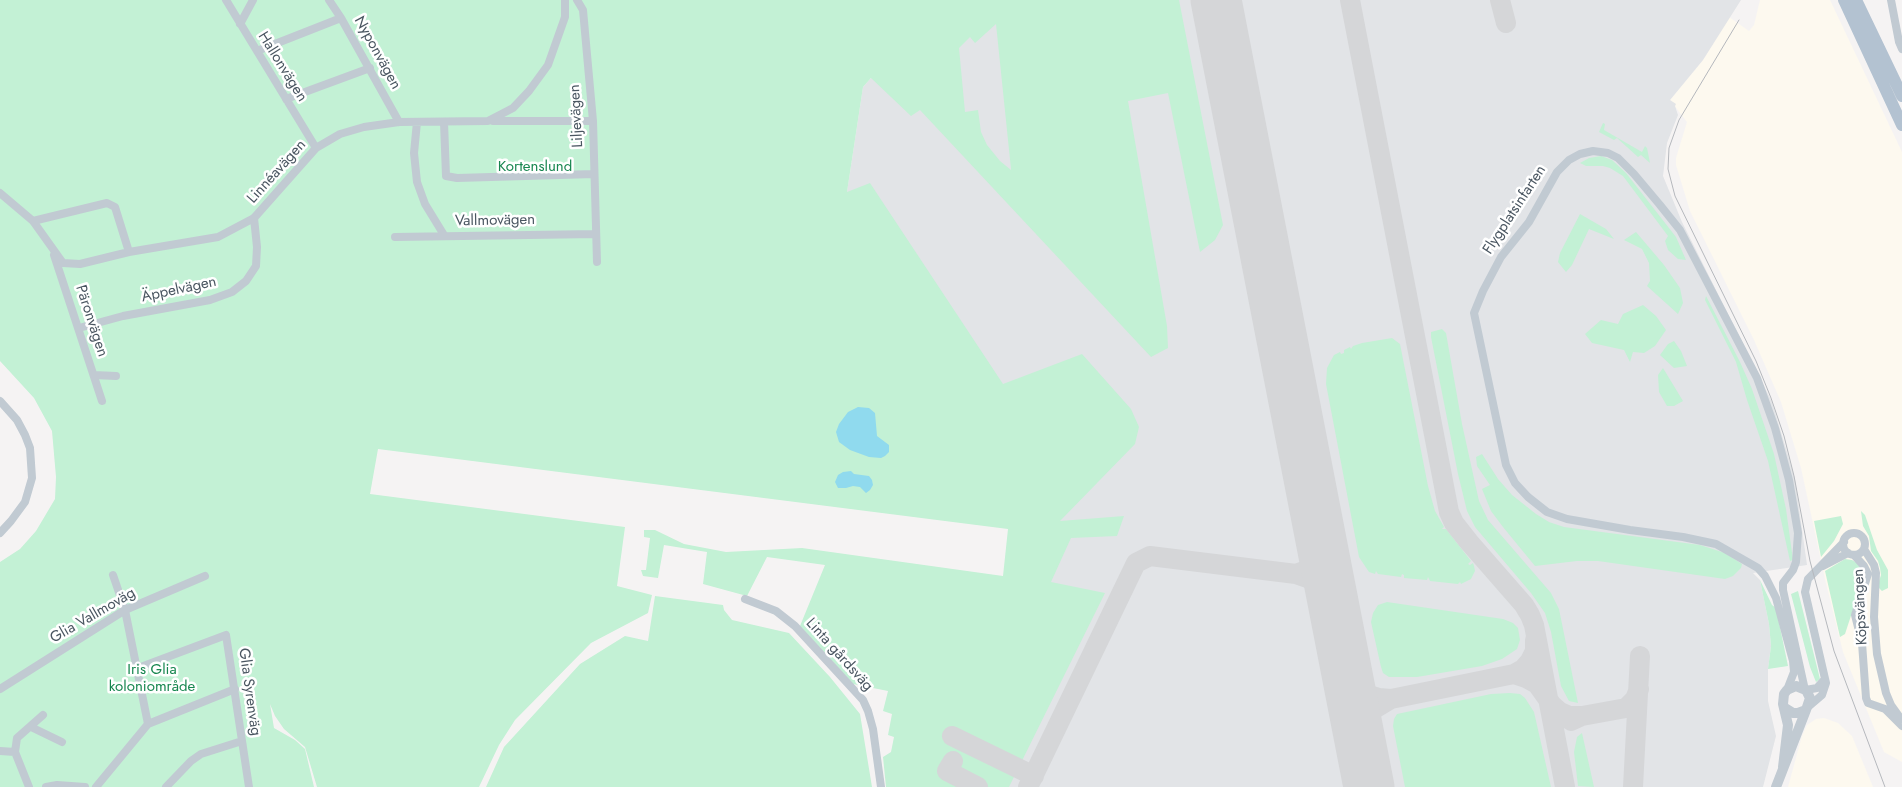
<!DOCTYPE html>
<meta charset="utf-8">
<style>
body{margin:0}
canvas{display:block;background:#f5f3f3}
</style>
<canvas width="1902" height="787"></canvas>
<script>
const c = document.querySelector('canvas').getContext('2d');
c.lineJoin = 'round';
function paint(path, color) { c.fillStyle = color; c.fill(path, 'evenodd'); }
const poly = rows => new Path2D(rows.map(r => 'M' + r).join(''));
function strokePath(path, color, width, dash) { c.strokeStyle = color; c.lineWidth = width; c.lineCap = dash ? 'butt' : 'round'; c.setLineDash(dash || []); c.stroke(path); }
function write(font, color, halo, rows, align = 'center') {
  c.font = font + ' Jost,sans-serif'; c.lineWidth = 5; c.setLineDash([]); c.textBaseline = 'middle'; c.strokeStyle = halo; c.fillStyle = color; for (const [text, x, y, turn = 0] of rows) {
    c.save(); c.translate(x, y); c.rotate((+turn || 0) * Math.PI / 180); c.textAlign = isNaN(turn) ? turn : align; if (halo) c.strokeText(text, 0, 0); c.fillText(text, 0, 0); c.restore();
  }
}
const commercial = poly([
 [1760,0,1830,0,1902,152,1902,762,1884,752,1843,652,1825,579,1801,468,1781,402,1754,340,1690,211,1676,165,1676,158,1687,122,1670,100,1703,60,1729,17,1749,31,1754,25],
 [1824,718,1838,723,1852,736,1873,787,1788,787,1802,736,1807,725,1816,719]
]);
const airport = poly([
 [961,0,1741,0,1703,60,1670,100,1676,104,1675,106,1678,115,1667,143,1663,176,1682,222,1772,402,1795,479,1807,565,1753,573,1760,580,1769,624,1771,646,1768,669,1768,701,1776,736,1763,787,924,787,1050,515,847,192,863,87,880,68]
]);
const green = poly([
 [0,0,1179,0,1223,225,1215,240,1200,252,1168,93,1128,101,1167,326,1168,348,1151,357,920,110,911,116,871,78,863,87,847,192,870,183,1003,384,1082,354,1131,409,1139,427,1135,444,1060,521,1124,516,1117,536,1071,538,1051,582,1105,593,1009,787,886,787,883,757,891,752,894,737,888,735,892,714,883,711,888,691,853,684,800,626,825,565,767,557,747,596,703,584,707,552,664,545,658,578,643,576,641,570,646,570,650,538,644,537,644,530,655,530,684,544,726,552,802,548,1003,576,1008,529,378,449,370,494,625,527,617,586,652,595,648,613,591,643,515,720,499,745,479,787,317,787,305,747,284,729,275,716,270,704,274,728,295,740,305,749,314,787,0,787,0,562,20,549,36,531,55,499,56,477,52,431,34,398,0,361],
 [996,24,1011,169,1011,170,1000,161,987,145,981,132,978,110,965,112,959,48,970,37,975,43],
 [1603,123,1605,124,1604,130,1642,152,1645,146,1647,148,1650,163,1641,155,1638,157,1617,138,1614,140,1599,132],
 [1601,156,1612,160,1626,173,1676,237,1686,260,1678,259,1668,250,1665,241,1668,236,1623,176,1610,168,1603,166,1586,166,1580,163,1589,158],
 [1580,214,1606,229,1614,239,1589,229,1572,265,1566,272,1558,262,1560,253],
 [1636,232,1664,265,1680,288,1683,303,1678,314,1647,286,1650,281,1649,263,1642,249,1624,240],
 [1706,296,1740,362,1752,389,1774,454,1786,509,1793,560,1790,561,1768,461,1747,400,1736,362,1705,300],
 [1643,305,1656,316,1666,330,1655,346,1644,353,1633,352,1630,362,1624,350,1592,343,1585,334,1601,320,1618,324,1623,314],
 [1442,329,1446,333,1462,424,1479,501,1488,520,1551,593,1559,609,1578,703,1569,701,1561,686,1551,632,1545,613,1531,593,1475,527,1467,511,1458,474,1431,337,1431,332],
 [1392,338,1400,344,1428,486,1435,511,1444,527,1442,529,1446,529,1471,561,1468,564,1470,565,1473,563,1474,566,1475,571,1471,579,1461,584,1460,582,1458,584,1430,581,1428,577,1427,580,1404,578,1404,575,1402,574,1401,577,1378,574,1376,571,1375,574,1369,572,1359,557,1326,384,1327,368,1334,355,1340,352,1341,354,1344,353,1344,350,1350,347,1351,349,1353,346,1362,343],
 [1674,341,1681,351,1687,366,1674,368,1660,355,1668,344],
 [1663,368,1683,401,1674,406,1667,406,1659,392,1658,375],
 [1482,454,1498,479,1512,495,1536,514,1549,522,1564,527,1700,545,1725,553,1742,564,1741,568,1733,576,1725,579,1598,561,1577,561,1535,566,1503,527,1491,511,1482,489,1490,485,1477,466,1476,457],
 [1861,511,1865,515,1877,550,1888,570,1888,588,1882,591,1879,588,1878,584,1881,575,1880,568,1878,561,1871,551,1869,536,1863,526],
 [1841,516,1843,524,1834,541,1821,557,1814,521],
 [1845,559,1852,560,1857,563,1863,571,1863,579,1845,634,1840,637,1825,571],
 [1760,580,1772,605,1776,608,1788,666,1768,669,1771,646,1769,624],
 [1798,591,1820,679,1816,682,1810,667,1791,594],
 [655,596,723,605,724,610,732,620,789,633,830,677,860,714,872,787,486,787,504,747,580,664,625,636,648,641],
 [1387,602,1503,619,1513,623,1518,628,1520,640,1517,649,1502,659,1482,666,1417,677,1389,677,1383,673,1381,667,1371,622,1373,613,1378,605],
 [1510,693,1520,694,1525,698,1534,712,1551,787,1405,787,1393,726,1394,719,1397,714,1491,694],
 [1582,733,1594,787,1578,786,1574,752,1577,737]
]);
const water = poly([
 [858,407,869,408,875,413,877,436,889,445,889,452,885,456,881,458,869,457,850,450,839,442,836,432,839,424,848,412],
 [851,471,854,474,869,476,872,480,873,485,870,490,866,493,860,487,853,486,846,488,838,488,835,482,838,475,843,472]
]);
const taxiway = poly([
 [1350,0,1449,512,1454,523,1469,542,1524,605,1530,615,1534,625,1565,787],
 [1500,0,1506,23],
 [1321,540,1322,552,1317,562,1307,570,1296,574,1316,581,1326,589,1333,603],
 [1535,640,1535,651,1530,661,1523,669,1514,674,1526,678,1537,684,1552,705,1560,712,1569,716,1582,716],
 [1347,674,1356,686,1366,694,1379,698,1391,699,1371,711,1364,721,1359,736],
 [1391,699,1514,674],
 [1571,721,1582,716,1626,708,1635,699,1639,689],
 [952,736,1034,776],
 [953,761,947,771,978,787],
 [1028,787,1136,563,1150,556,1296,574],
 [1633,787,1640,656]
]);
const runway = poly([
 [1216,0,1369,787]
]);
const minor = poly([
 [226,0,316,148],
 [329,0,341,18,399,122],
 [577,0,583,10,593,121,597,262],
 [1891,0,1899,42,1902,49],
 [240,24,253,0],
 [257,51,341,18],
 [286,99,370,68],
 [493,121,593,121],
 [417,122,414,153,417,182,425,204,444,235],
 [444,122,446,176,457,178,594,174],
 [0,193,33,221,63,263,80,264,129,252,218,237,254,218,316,148,340,134,364,127,399,122,488,121,513,108,529,91,548,65,565,17,565,0],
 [33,221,107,203,115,207,129,252],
 [395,237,596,234],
 [54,255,102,401],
 [79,328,123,316,210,300,232,292,246,281,256,266,257,247,254,218],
 [94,375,116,376],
 [0,401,17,420,25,435,30,448,32,478,25,502,11,521,0,533],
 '1843 544a11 11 0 1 1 22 0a11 11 0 1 1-22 0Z',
 [1864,549,1874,565,1876,573,1874,617,1877,654,1886,693,1891,705,1901,719],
 [1854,555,1864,566,1868,574,1855,615,1862,643,1866,698,1868,703,1885,709,1902,726],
 [1823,566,1848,553],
 [745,599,776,611,795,626,863,700,868,711,873,729,881,787],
 [138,668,226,635,249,787],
 [0,689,125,610,205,576],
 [1787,690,1794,672,1793,661,1776,598,1765,576,1758,568,1716,544,1683,537,1630,530,1567,519,1547,512,1528,497,1515,483,1506,465,1474,313,1483,291,1501,257,1529,222,1557,172,1569,160,1580,154,1593,151,1608,153,1618,158,1634,174,1660,205,1680,230,1757,378,1775,428,1789,480,1798,533,1796,562,1793,570,1783,583,1783,590,1805,690],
 [1806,690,1817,688,1825,679],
 [1808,707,1822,695,1826,683,1805,592,1808,579,1844,542],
 [148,724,235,689],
 [31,727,62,742],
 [0,751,15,752,29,787],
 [15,752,17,738,43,715],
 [46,787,57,785,85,787],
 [96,787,148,724,125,610,113,575],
 [166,787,191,761,201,754,242,741]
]);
const tertiary = poly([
 [1783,767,1788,725,1783,704,1784,694,1787,690,1796,686,1806,690,1810,698,1806,710,1798,713,1793,713,1785,708],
 [1776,787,1806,710]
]);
const primary = poly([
 [1844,0,1902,125],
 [1856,0,1902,96]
]);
const tram = poly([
 [1739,20,1679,120,1669,148,1668,169,1675,196,1756,361,1771,398,1784,436,1794,476,1810,561,1834,651,1885,787]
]);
const streetNames = [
 ["Nyponvägen",377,53,61],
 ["Hallonvägen",282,67,58],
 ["Liljevägen",577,116,-93],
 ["Linnéavägen",277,172,-48],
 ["Flygplatsinfarten",1515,210,-57],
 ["Vallmovägen",495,221,-1],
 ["Äppelvägen",179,290,-12],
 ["Päronvägen",91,321,72],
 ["Köpsvängen",1861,607,-93],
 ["Glia Vallmoväg",93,616,-30],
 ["Linta gårdsväg",839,655,48],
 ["Glia Syrenväg",249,692,82]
];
const parkNames = [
 ["Kortenslund",535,167],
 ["Iris Glia",152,670],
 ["koloniområde",152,687]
];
paint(commercial, '#fdf9ef');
paint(airport, '#e2e4e7');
paint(green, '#c3f1d5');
paint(water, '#90daee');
strokePath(taxiway, '#d5d6d8', 20);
strokePath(runway, '#d5d6d8', 51);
strokePath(minor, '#c1cad2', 8);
strokePath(tertiary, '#c1cad2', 10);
strokePath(primary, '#b3c2d1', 12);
strokePath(tram, '#b5b8bd', 1);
write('15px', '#4a5661', '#fff', streetNames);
write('15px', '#17864f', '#fff', parkNames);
</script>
